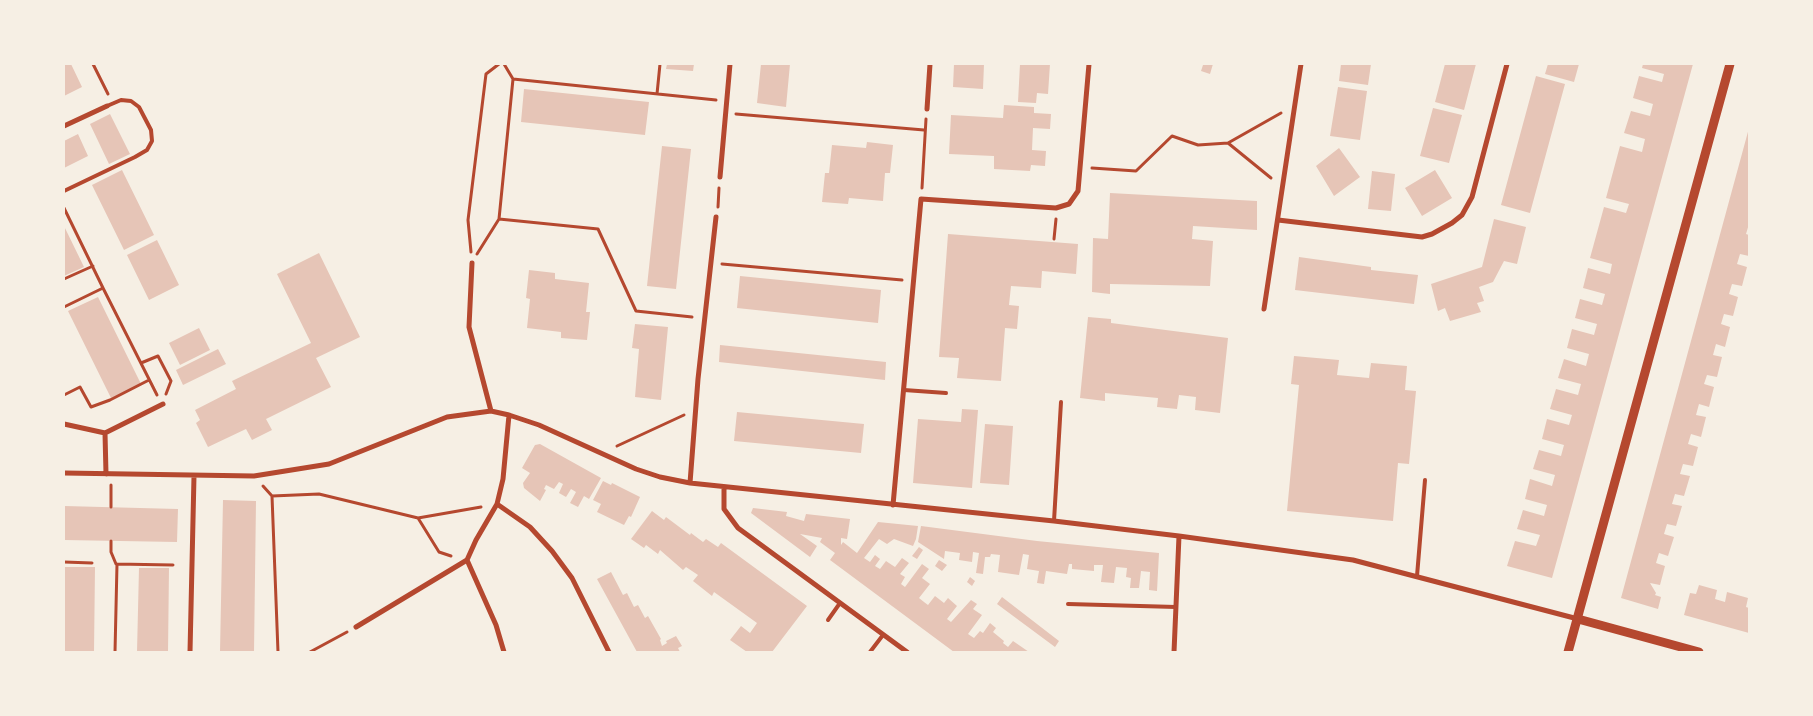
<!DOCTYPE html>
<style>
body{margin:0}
#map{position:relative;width:1813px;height:716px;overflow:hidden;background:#f6efe4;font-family:"DM Sans",sans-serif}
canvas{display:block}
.frame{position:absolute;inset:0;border:65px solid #f6efe4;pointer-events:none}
</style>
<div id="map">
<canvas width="1813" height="716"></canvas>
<div class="frame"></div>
</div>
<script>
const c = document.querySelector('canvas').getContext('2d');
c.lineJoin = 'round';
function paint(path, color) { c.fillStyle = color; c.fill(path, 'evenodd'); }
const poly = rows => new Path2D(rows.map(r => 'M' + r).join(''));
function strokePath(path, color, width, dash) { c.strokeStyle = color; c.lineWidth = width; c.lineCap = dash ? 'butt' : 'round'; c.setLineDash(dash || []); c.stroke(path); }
const building = poly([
 [64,64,71,64,82,87,64,96],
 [667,64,694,64,693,71,666,69],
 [761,64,790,64,786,107,757,103],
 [954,64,984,64,983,89,953,87],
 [1020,64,1050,64,1048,94,1037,93,1036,103,1018,102],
 [1198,64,1213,64,1210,74,1201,71,1203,65],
 [1341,64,1371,64,1368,85,1339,81],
 [1445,64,1476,64,1464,110,1435,102],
 [1548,64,1579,64,1574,82,1545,74],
 [1643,64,1693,64,1552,578,1507,566,1515,541,1536,546,1540,535,1517,529,1523,510,1544,516,1547,505,1525,499,1530,479,1552,486,1555,475,1533,469,1539,450,1561,456,1564,445,1542,439,1547,419,1569,425,1572,415,1550,409,1556,389,1578,395,1581,384,1558,378,1564,359,1586,366,1589,354,1567,348,1572,329,1594,335,1597,324,1575,318,1580,299,1602,305,1605,294,1583,288,1588,268,1610,274,1612,264,1590,258,1604,207,1626,213,1629,204,1606,198,1620,146,1642,152,1645,139,1624,133,1631,111,1650,116,1653,104,1633,98,1639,76,1662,82,1664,74,1642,68],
 [1536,76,1565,84,1530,213,1501,205],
 [1338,87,1367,91,1360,140,1330,136],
 [524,89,649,102,645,135,521,122],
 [1004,105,1034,107,1034,113,1051,114,1050,129,1033,128,1032,150,1046,151,1045,166,1031,165,1030,171,994,169,994,156,949,154,951,115,1003,118],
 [1433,108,1462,115,1449,163,1420,156],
 [110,114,130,154,109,164,90,124],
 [1749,128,1749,224,1746,234,1749,235,1749,256,1740,254,1737,264,1747,267,1742,286,1732,284,1729,294,1738,297,1733,316,1724,314,1721,324,1730,327,1725,347,1716,344,1713,355,1722,357,1717,377,1707,375,1704,384,1714,387,1709,407,1699,404,1696,415,1706,417,1701,437,1691,434,1688,444,1698,447,1693,466,1683,464,1680,474,1690,476,1684,496,1675,494,1672,504,1682,506,1676,526,1667,524,1664,534,1674,537,1668,556,1659,553,1656,563,1665,566,1660,585,1650,583,1656,593,1655,595,1661,597,1658,609,1621,598],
 [78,134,88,156,64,168,64,141],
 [867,142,893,145,890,173,885,173,883,201,849,198,848,204,822,202,825,173,829,173,832,145,866,148],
 [662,146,691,149,676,289,647,286],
 [1339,148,1360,177,1334,196,1316,166],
 [122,170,154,235,124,250,92,185],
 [1435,170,1452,198,1422,216,1405,188],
 [1372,171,1395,174,1391,211,1368,209],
 [1110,193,1257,201,1257,230,1193,226,1192,239,1213,241,1210,286,1110,284,1110,294,1092,292,1093,238,1108,239],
 [1494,219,1526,227,1517,264,1504,261,1493,282,1479,287,1484,301,1477,303,1481,312,1450,321,1445,308,1438,311,1431,284,1482,267],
 [64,226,84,267,64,276],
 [948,234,1078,244,1076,274,1042,271,1041,288,1011,286,1009,305,1019,306,1017,329,1005,328,1001,381,957,378,959,358,939,357],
 [157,240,179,285,149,300,127,255],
 [319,253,360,337,316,358,331,387,266,419,272,430,252,440,246,429,208,447,196,423,200,420,195,410,236,389,232,381,311,343,277,274],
 [1299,257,1371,267,1371,270,1418,275,1414,304,1295,290],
 [529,270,555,273,555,279,589,283,586,312,590,312,587,340,561,338,561,332,527,328,530,299,526,298],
 [740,276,881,290,878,323,737,308],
 [98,297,141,384,111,398,68,311],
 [1088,317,1111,319,1111,323,1228,338,1220,413,1195,410,1196,397,1179,395,1177,409,1157,407,1158,398,1105,393,1105,401,1080,398],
 [635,324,668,327,661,400,635,397,639,349,632,348],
 [199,328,210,350,180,365,169,343],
 [720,345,886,362,885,380,719,362],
 [218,349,226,364,183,385,176,370],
 [1294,356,1339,360,1337,375,1369,378,1371,363,1407,366,1405,390,1416,391,1409,464,1398,463,1393,521,1287,511,1299,385,1291,384],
 [962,409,978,410,972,488,913,483,918,419,961,422],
 [737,412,864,424,861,453,734,441],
 [985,424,1013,426,1009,485,980,483],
 [540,444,601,478,589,499,584,496,578,507,570,503,576,492,571,489,566,497,559,493,563,484,559,482,554,489,546,485,544,489,546,490,540,501,524,488,523,483,530,473,522,468,535,445],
 [603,481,611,485,612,483,640,497,631,517,629,516,624,525,597,512,601,504,593,500],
 [223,500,256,501,254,652,220,652],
 [64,506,178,509,177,542,64,540],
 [753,508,787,512,786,516,804,521,806,514,850,519,847,539,841,538,841,545,843,542,857,553,878,522,918,526,916,539,913,546,894,539,887,544,879,539,864,558,870,562,875,555,880,559,875,566,880,569,886,561,895,567,902,558,909,563,900,574,905,577,901,584,905,587,922,564,929,569,922,578,930,584,919,598,924,602,928,605,935,596,944,603,948,598,957,606,947,619,951,622,971,600,977,604,973,609,982,615,968,634,974,638,980,631,983,633,990,623,996,628,993,632,1004,641,1003,643,1008,647,1013,641,1029,652,954,652,830,560,835,553,820,542,822,538,800,534,817,546,810,557,751,513],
 [652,511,664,520,666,517,690,535,691,533,703,542,706,539,718,547,721,543,807,606,772,652,747,652,730,640,741,626,750,633,757,623,714,592,712,596,693,581,698,575,686,567,683,570,660,550,658,554,646,545,644,548,631,539],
 [921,526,1037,541,1159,553,1157,591,1149,590,1150,572,1141,571,1139,588,1130,588,1131,578,1126,577,1127,568,1116,567,1114,583,1101,582,1103,565,1094,565,1094,571,1072,569,1072,564,1069,564,1067,574,1046,571,1044,584,1037,583,1039,571,1027,569,1029,555,1023,554,1019,575,998,572,1000,555,991,554,990,557,985,557,983,574,976,573,979,553,973,552,972,562,959,560,960,553,945,551,944,559,918,542],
 [919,547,923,550,917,559,912,556],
 [939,560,947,565,942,571,935,566],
 [64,567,95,567,94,652,64,652],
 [139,568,169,568,168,652,137,652],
 [611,572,623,595,627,593,634,607,638,605,645,618,648,616,661,639,660,640,662,646,667,643,666,641,676,636,682,646,678,648,680,652,637,652,597,579],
 [970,577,975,581,972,586,967,582],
 [1699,585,1717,590,1715,599,1725,602,1727,592,1748,598,1746,607,1749,608,1749,633,1684,615,1690,593,1696,594],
 [1002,597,1059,641,1055,647,997,604]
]);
const path = poly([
 [93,64,108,94],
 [513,79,716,100],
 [657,94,660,64],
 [736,114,924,130],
 [1092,168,1136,171,1172,136,1198,145,1228,143],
 [1271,178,1228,143,1281,113],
 [922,188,926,119],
 [718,207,719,188],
 [64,208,103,288],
 [499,219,598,229,636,311,692,317],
 [1054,239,1056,219],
 [471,252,468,220,486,74,499,64],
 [477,254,499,219,513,79,504,64],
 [722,264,902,280],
 [64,279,93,266],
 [64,307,103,288,157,395],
 [141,363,158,356,171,381,166,394],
 [64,395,80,387,91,407,110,400,149,380],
 [617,446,684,415],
 [111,485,111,507],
 [263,486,272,496,278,652],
 [272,496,319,494,418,518,439,552,451,556],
 [418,518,481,507],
 [111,541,111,552,116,564,173,565],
 [64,562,92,563],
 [115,652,117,564],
 [310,652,347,632]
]);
const service = poly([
 [64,191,135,157,147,150,152,141,151,130,139,107,131,101,121,100,107,106],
 [904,390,946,393],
 [1054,521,1061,402],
 [1417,576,1425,480],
 [1068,604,1176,607],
 [828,620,840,603],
 [870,652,883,635]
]);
const minor = poly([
 [927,109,930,64],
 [64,126,107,106],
 [720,177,730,64],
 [1278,220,1422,237,1432,234,1452,223,1462,215,1472,197,1507,64],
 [472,263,469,327,491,411],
 [1264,309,1301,64],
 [64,424,105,433],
 [105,433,163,404],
 [105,433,106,474],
 [64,473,254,476,329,464,447,417,491,411,509,415,539,425,636,469,660,477,690,483,1054,521,1179,536,1353,560,1578,619],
 [690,483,698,379,716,217],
 [724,487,724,509,738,528,907,652],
 [497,504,530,527,552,551,572,578,609,652],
 [893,505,921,199,1056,208,1069,204,1078,191,1089,64],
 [467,560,496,625,504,652],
 [356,627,467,560,476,540,497,504,503,479,509,415],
 [190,652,194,476],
 [1174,652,1179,536]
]);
const tertiary = poly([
 [1578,619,1699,652],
 [1568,652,1730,64]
]);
paint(building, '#e6c5b7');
strokePath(path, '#b5482f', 3);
strokePath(service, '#b5482f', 4);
strokePath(minor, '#b5482f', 5);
strokePath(tertiary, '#b5482f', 9);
</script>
